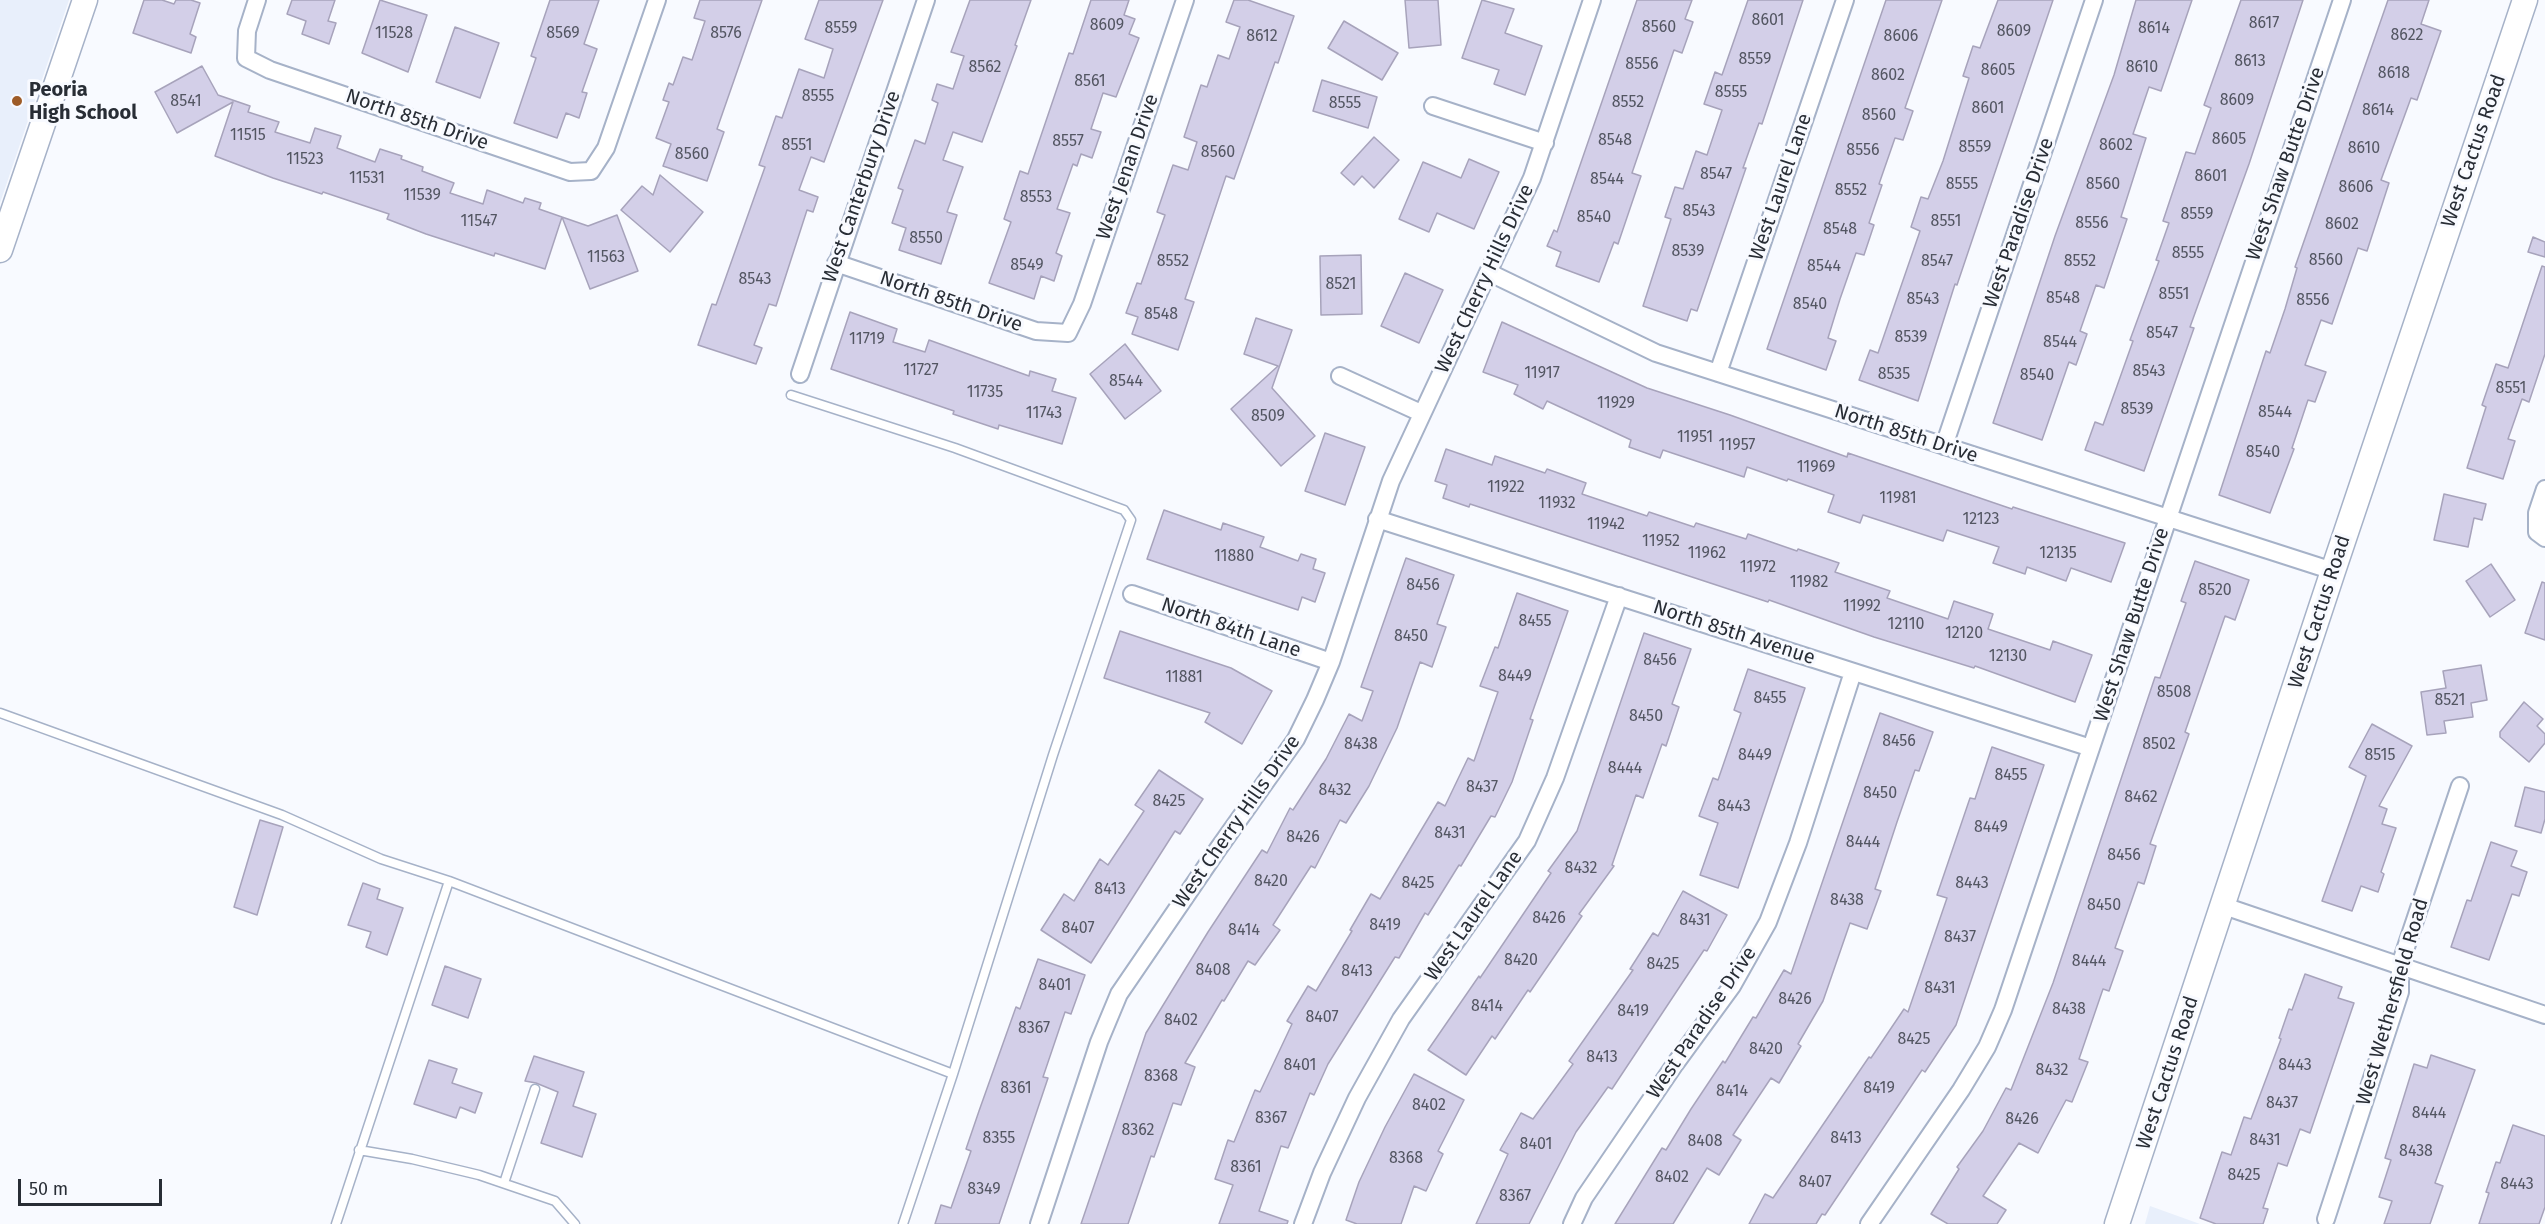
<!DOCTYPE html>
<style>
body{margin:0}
#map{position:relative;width:2545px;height:1224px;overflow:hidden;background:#f8faff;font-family:"Fira Sans",sans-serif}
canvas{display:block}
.scale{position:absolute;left:18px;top:1179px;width:144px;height:27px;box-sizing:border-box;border:3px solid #282d35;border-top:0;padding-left:8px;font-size:18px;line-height:21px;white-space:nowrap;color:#282d35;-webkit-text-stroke:4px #f8faff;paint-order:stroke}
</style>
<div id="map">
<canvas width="2545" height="1224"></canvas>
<div class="scale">50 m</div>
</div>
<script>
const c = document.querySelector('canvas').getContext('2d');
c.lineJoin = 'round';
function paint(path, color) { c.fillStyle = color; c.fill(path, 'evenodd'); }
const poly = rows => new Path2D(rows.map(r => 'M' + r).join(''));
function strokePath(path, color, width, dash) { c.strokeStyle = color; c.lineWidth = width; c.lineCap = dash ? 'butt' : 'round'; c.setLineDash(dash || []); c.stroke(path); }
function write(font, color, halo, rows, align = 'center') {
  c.font = font + ' "Fira Sans",sans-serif'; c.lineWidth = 6; c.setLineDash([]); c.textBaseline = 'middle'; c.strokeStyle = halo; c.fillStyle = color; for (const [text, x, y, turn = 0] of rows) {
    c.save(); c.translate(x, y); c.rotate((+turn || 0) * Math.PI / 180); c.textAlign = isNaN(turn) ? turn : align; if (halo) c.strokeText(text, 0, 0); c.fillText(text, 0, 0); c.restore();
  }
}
const built = poly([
 [0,0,69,0,0,203],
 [2150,1206,2200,1224,2145,1224]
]);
const building = poly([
 [144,0,162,0,174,4,176,0,191,0,200,3,190,34,196,37,191,53,133,33,144,0],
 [292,0,335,0,328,21,336,23,329,44,302,34,306,21,287,14,292,0],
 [380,0,427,15,408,72,362,53,380,0],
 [550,0,599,0,584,44,597,49,582,92,587,93,579,118,566,113,557,138,514,123,536,58,531,56,550,0],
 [700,0,762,0,717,129,724,132,707,181,663,166,671,144,656,138,669,102,663,100,669,83,673,85,683,57,692,60,705,21,694,18,700,0],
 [819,0,883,0,824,162,811,157,799,190,818,197,813,212,807,210,776,306,769,304,754,345,762,348,756,364,698,345,712,304,716,305,765,167,759,165,776,116,782,118,799,69,824,78,833,49,805,39,819,0],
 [970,0,1031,0,1015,45,1017,46,982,142,953,132,943,160,963,167,947,212,957,215,941,264,899,250,906,228,892,223,903,190,898,188,915,140,925,144,938,103,932,100,937,84,953,89,964,56,951,52,970,0],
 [1091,0,1129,0,1124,15,1135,19,1129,34,1139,38,1116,97,1103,93,1091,129,1101,132,1092,158,1081,154,1077,166,1073,164,1057,209,1070,213,1056,253,1062,256,1054,281,1041,276,1034,299,989,283,1011,222,1004,219,1020,171,1028,174,1069,53,1073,54,1091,0],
 [1234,0,1248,0,1294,16,1278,63,1275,62,1234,179,1226,176,1185,299,1194,302,1178,350,1132,334,1138,317,1126,313,1137,283,1141,284,1165,215,1157,212,1173,165,1188,170,1197,142,1184,137,1201,85,1207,87,1218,55,1229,59,1240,27,1226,22,1234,0],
 [1405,0,1438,0,1441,45,1409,48,1405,0],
 [1482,0,1514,9,1505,33,1542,46,1525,95,1494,84,1499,70,1462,58,1482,0],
 [1637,0,1692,0,1685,19,1693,22,1682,53,1674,50,1632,173,1641,176,1618,244,1614,242,1599,282,1556,266,1561,252,1547,246,1554,230,1557,232,1637,0],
 [1748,0,1803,0,1762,124,1759,123,1743,168,1746,168,1733,206,1697,311,1691,309,1687,321,1643,306,1671,219,1665,217,1675,187,1683,189,1696,151,1707,155,1722,110,1704,104,1715,72,1722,75,1748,0],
 [1886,0,1942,0,1905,108,1913,111,1903,140,1895,138,1879,184,1882,185,1869,223,1874,225,1864,255,1856,253,1840,299,1828,338,1836,341,1826,370,1767,349,1886,0],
 [1998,0,2053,0,1957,285,1955,284,1918,401,1859,380,1870,350,1878,353,1920,231,1911,227,1921,197,1928,199,1943,161,1969,78,1963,76,1973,46,1980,48,1998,0],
 [2136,0,2192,0,2161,91,2149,87,2133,134,2146,138,2121,217,2127,219,2104,288,2096,285,2080,331,2087,334,2076,365,2069,362,2042,440,1993,423,2055,236,2114,75,2136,0],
 [2241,0,2303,0,2249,164,2190,327,2194,328,2144,471,2085,450,2095,422,2103,425,2117,386,2133,341,2130,340,2159,261,2156,260,2169,223,2163,221,2186,152,2195,154,2211,108,2204,105,2241,0],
 [2388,0,2429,0,2421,24,2441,31,2417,100,2411,98,2381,180,2389,183,2367,251,2358,248,2332,324,2321,320,2305,365,2326,372,2315,402,2308,400,2292,448,2294,449,2270,513,2219,495,2266,351,2270,353,2285,309,2297,268,2295,267,2388,0],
 [1344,21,1398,53,1382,80,1328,48,1344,21],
 [455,27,499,43,480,98,436,82,455,27],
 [202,66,218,95,250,106,248,112,279,122,275,132,310,143,315,128,341,136,337,148,375,162,380,149,402,156,401,159,423,167,422,171,454,183,450,193,483,204,487,190,523,203,525,198,541,203,539,209,562,217,545,269,495,253,494,256,426,234,387,219,389,214,323,192,322,194,273,178,215,156,233,102,177,133,155,92,202,66],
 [1322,80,1377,97,1368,128,1313,111,1322,80],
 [1374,137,1399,160,1374,188,1362,176,1354,185,1341,173,1374,137],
 [1469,159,1499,172,1474,229,1437,213,1429,232,1399,219,1423,162,1461,178,1469,159],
 [660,175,703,212,670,252,621,210,642,186,653,195,660,175],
 [617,215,638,271,590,289,562,217,588,226,617,215],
 [2533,237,2545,242,2545,257,2528,252,2533,237],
 [1361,255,1362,314,1321,315,1320,256,1361,255],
 [2542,266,2545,267,2545,354,2529,402,2522,399,2508,439,2515,441,2503,479,2467,468,2486,407,2482,405,2496,364,2508,368,2542,266],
 [1405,273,1443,290,1419,343,1381,326,1405,273],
 [850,312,897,329,893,342,925,352,929,340,1029,376,1030,371,1056,379,1052,391,1076,398,1062,444,999,425,998,429,953,414,954,411,831,369,850,312],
 [1256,318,1292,330,1272,388,1315,436,1281,466,1231,409,1278,366,1244,354,1256,318],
 [1502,322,1647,388,1730,415,1847,457,1848,453,2012,509,2013,507,2125,543,2111,582,2071,568,2066,581,2027,567,2025,574,1993,563,1999,547,1947,530,1943,541,1863,515,1860,523,1828,512,1834,495,1788,479,1787,481,1747,467,1744,477,1663,450,1660,458,1629,447,1631,440,1547,401,1543,409,1514,394,1518,385,1483,372,1502,322],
 [1125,344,1161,391,1125,419,1090,374,1125,344],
 [1325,433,1365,447,1345,505,1305,491,1325,433],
 [1446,449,1492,465,1495,456,1545,473,1547,469,1586,483,1582,494,1647,516,1649,512,1694,527,1696,523,1746,539,1748,534,1797,551,1798,549,1839,563,1835,572,1890,591,1887,598,1948,619,1954,601,1993,614,1988,629,2050,650,2053,641,2092,655,2075,702,1975,666,1974,668,1874,637,1769,600,1768,602,1470,504,1469,507,1443,498,1447,485,1435,481,1446,449],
 [2444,494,2486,504,2482,520,2474,518,2468,547,2434,540,2444,494],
 [1164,510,1221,530,1223,523,1264,537,1260,547,1298,561,1301,554,1316,559,1313,569,1325,573,1315,602,1302,597,1298,610,1147,559,1164,510],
 [1406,558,1454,575,1437,624,1446,627,1432,667,1420,662,1397,728,1369,786,1346,823,1340,820,1315,868,1311,866,1273,925,1280,930,1255,965,1248,961,1224,1001,1222,1000,1185,1063,1195,1067,1181,1105,1173,1103,1154,1157,1151,1156,1128,1224,1081,1224,1146,1033,1208,932,1262,850,1267,853,1290,808,1293,810,1326,759,1349,714,1362,721,1373,691,1361,687,1406,558],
 [2195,561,2249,580,2235,620,2225,616,2185,732,2189,734,2150,844,2156,846,2144,884,2138,882,2115,948,2123,951,2109,991,2103,989,2079,1059,2088,1062,2072,1102,2066,1100,2038,1153,2019,1143,1983,1196,2006,1210,1997,1224,1948,1224,1931,1214,1959,1169,1957,1167,1983,1131,2006,1088,2011,1090,2053,983,2155,677,2160,678,2186,603,2181,601,2195,561],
 [2491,564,2515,600,2490,617,2466,581,2491,564],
 [2542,582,2545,583,2545,640,2525,633,2542,582],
 [1517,593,1568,611,1530,719,1533,720,1512,782,1495,817,1491,816,1461,866,1459,865,1428,915,1425,913,1399,958,1395,957,1328,1064,1314,1095,1310,1093,1288,1148,1281,1146,1259,1211,1288,1221,1287,1224,1219,1224,1233,1185,1215,1179,1228,1140,1234,1142,1255,1090,1260,1092,1292,1024,1287,1021,1308,986,1316,991,1352,931,1350,930,1371,894,1380,899,1438,802,1445,806,1468,758,1474,761,1498,692,1480,686,1495,647,1498,648,1517,593],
 [1120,631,1231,668,1272,691,1242,744,1205,722,1210,713,1104,678,1120,631],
 [1644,633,1691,649,1672,704,1679,707,1666,746,1662,744,1643,798,1636,795,1612,865,1614,866,1579,914,1582,916,1530,992,1528,990,1495,1039,1492,1036,1466,1075,1428,1050,1479,976,1480,978,1551,873,1548,871,1577,831,1644,633],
 [2481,665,2487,700,2471,703,2473,717,2444,721,2446,733,2427,735,2421,692,2446,688,2443,671,2481,665],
 [1748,669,1805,688,1738,888,1700,875,1718,823,1699,816,1713,778,1718,780,1741,713,1734,710,1748,669],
 [2524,702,2543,719,2537,726,2545,734,2545,743,2529,762,2500,737,2500,732,2524,702],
 [1880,713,1933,732,1919,771,1915,770,1897,822,1875,889,1881,891,1867,929,1850,923,1823,1001,1798,1044,1801,1046,1779,1083,1771,1078,1733,1135,1741,1140,1719,1175,1707,1168,1673,1224,1615,1224,1662,1148,1666,1150,1691,1109,1723,1061,1725,1063,1753,1017,1756,1018,1784,970,1791,974,1880,713],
 [2372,724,2412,746,2379,806,2387,809,2382,824,2396,828,2381,872,2384,874,2378,892,2361,886,2352,911,2322,901,2366,776,2349,767,2372,724],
 [1992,747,2044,765,1956,1025,1925,1072,1922,1070,1825,1215,1822,1214,1816,1224,1749,1224,1765,1194,1773,1198,1869,1057,1871,1058,1904,1009,1908,1012,1947,898,1937,895,1970,798,1975,799,1992,747],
 [1159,770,1203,799,1180,834,1175,831,1091,963,1041,930,1064,894,1074,901,1100,859,1108,865,1144,811,1135,805,1159,770],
 [2525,787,2545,792,2545,819,2541,833,2515,826,2525,787],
 [260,820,283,827,257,915,234,907,260,820],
 [2491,842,2517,851,2511,866,2527,872,2519,896,2512,894,2489,960,2451,947,2467,900,2471,901,2491,842],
 [363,883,380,889,377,899,403,908,387,955,366,947,371,932,348,925,363,883],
 [1683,891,1727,915,1707,951,1704,950,1612,1089,1608,1087,1576,1132,1529,1224,1476,1224,1508,1154,1500,1150,1521,1113,1533,1119,1573,1064,1569,1061,1633,970,1630,969,1653,933,1658,936,1683,891],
 [1038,959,1085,975,1071,1014,1065,1012,1043,1077,1048,1078,999,1224,935,1224,941,1205,951,1208,971,1151,966,1149,979,1111,1016,1007,1020,1009,1038,959],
 [445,966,481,979,468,1018,432,1005,445,966],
 [2305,974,2342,987,2338,998,2354,1003,2310,1133,2300,1129,2287,1166,2278,1163,2263,1208,2268,1209,2263,1224,2216,1224,2200,1218,2222,1152,2231,1155,2244,1117,2251,1119,2281,1039,2279,1038,2289,1009,2292,1010,2305,974],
 [2431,1055,2475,1070,2435,1183,2443,1186,2430,1224,2384,1224,2392,1201,2379,1197,2391,1160,2385,1158,2414,1064,2427,1068,2431,1055],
 [534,1056,584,1072,573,1106,596,1114,582,1157,541,1143,558,1092,536,1083,525,1081,534,1056],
 [429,1060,457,1069,452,1083,482,1093,475,1113,460,1107,456,1118,414,1104,429,1060],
 [1414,1074,1464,1100,1438,1151,1443,1154,1426,1191,1414,1186,1401,1224,1357,1224,1346,1220,1359,1182,1385,1127,1414,1074],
 [2513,1125,2545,1136,2545,1207,2539,1224,2479,1224,2489,1193,2486,1192,2496,1162,2500,1163,2513,1125]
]);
const lane = poly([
 [791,395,955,448,1124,510,1131,520,1053,755,953,1074,903,1224],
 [0,713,282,815,381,859,449,881,953,1074],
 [359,1150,412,1159,479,1175,555,1201,575,1224],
 [504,1183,535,1089],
 [336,1224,449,881]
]);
const street = poly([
 [257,0,247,31,246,58,270,70,570,172,591,171,606,148,657,0],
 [1433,106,1545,143],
 [836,263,1036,331,1068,333,1082,304,1185,0],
 [1490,273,1656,353,2333,571],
 [1718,373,1845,0],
 [800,374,926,0],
 [1340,376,1421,413],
 [1944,446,2094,0],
 [2545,489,2537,513,2537,532,2545,538],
 [1377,519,2091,748],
 [1132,594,1331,662],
 [2224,906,2545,1015],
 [2326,1219,2400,992,2400,965,2460,786],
 [1039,1224,1099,1042,1119,994,1218,849,1296,739,1315,700,1331,662,1391,481,1532,178,1592,0],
 [1303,1224,1322,1173,1357,1098,1401,1019,1527,841,1555,778,1619,596],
 [1572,1224,1584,1198,1675,1064,1732,986,1768,922,1798,843,1853,672],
 [1869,1224,1961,1090,1987,1047,2003,1010,2342,0]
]);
const secondary = poly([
 [0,250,85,0],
 [2117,1224,2333,571,2525,0]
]);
const markers = [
 [17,101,6,"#9e5c28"]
];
const numberNames = [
 ["8601",1768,21],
 ["8617",2264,24],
 ["8609",1107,26],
 ["8560",1659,28],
 ["8559",841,29],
 ["8614",2154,29],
 ["8609",2014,32],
 ["11528",394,34],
 ["8569",563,34],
 ["8576",726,34],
 ["8622",2407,36],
 ["8612",1262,37],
 ["8606",1901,37],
 ["8559",1755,60],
 ["8613",2250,62],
 ["8556",1642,65],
 ["8562",985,68],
 ["8610",2142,68],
 ["8605",1998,71],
 ["8618",2394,74],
 ["8602",1888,76],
 ["8561",1090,82],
 ["8555",1731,93],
 ["8555",818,97],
 ["8609",2237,101],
 ["8541",186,102],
 ["8552",1628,103],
 ["8555",1345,104],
 ["8601",1988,109],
 ["8614",2378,111],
 ["8560",1879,116],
 ["11515",248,136],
 ["8605",2229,140],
 ["8548",1615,141],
 ["8557",1068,142],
 ["8551",797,146],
 ["8602",2116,146],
 ["8559",1975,148],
 ["8610",2364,149],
 ["8556",1863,151],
 ["8560",1218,153],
 ["8560",692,155],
 ["11523",305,160],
 ["8547",1716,175],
 ["8601",2211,177],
 ["11531",367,179],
 ["8544",1607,180],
 ["8555",1962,185],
 ["8560",2103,185],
 ["8606",2356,188],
 ["8552",1851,191],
 ["11539",422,196],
 ["8553",1036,198],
 ["8543",1699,212],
 ["8559",2197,215],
 ["8540",1594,218],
 ["11547",479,222],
 ["8551",1946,222],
 ["8556",2092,224],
 ["8602",2342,225],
 ["8548",1840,230],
 ["8550",926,239],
 ["8539",1688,252],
 ["8555",2188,254],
 ["11563",606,258],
 ["8560",2326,261],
 ["8552",1173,262],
 ["8547",1937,262],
 ["8552",2080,262],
 ["8549",1027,266],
 ["8544",1824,267],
 ["8543",755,280],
 ["8521",1341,285],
 ["8551",2174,295],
 ["8548",2063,299],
 ["8543",1923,300],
 ["8556",2313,301],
 ["8540",1810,305],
 ["8548",1161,315],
 ["8547",2162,334],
 ["8539",1911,338],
 ["11719",867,340],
 ["8544",2060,343],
 ["11727",921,371],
 ["8543",2149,372],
 ["11917",1542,374],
 ["8535",1894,375],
 ["8540",2037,376],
 ["8544",1126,382],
 ["8551",2511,389],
 ["11735",985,393],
 ["11929",1616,404],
 ["8539",2137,410],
 ["8544",2275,413],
 ["11743",1044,414],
 ["8509",1268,417],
 ["11951",1695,438],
 ["11957",1737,446],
 ["8540",2263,453],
 ["11969",1816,468],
 ["11922",1506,488],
 ["11981",1898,499],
 ["11932",1557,504],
 ["12123",1981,520],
 ["11942",1606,525],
 ["11952",1661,542],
 ["11962",1707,554],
 ["12135",2058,554],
 ["11880",1234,557],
 ["11972",1758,568],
 ["11982",1809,583],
 ["8456",1423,586],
 ["8520",2215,591],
 ["11992",1862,607],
 ["8455",1535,622],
 ["12110",1906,625],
 ["12120",1964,634],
 ["8450",1411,637],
 ["12130",2008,657],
 ["8456",1660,661],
 ["8449",1515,677],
 ["11881",1184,678],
 ["8508",2174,693],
 ["8455",1770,699],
 ["8521",2450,701],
 ["8450",1646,717],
 ["8456",1899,742],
 ["8438",1361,745],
 ["8502",2159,745],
 ["8449",1755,756],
 ["8515",2380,756],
 ["8444",1625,769],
 ["8455",2011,776],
 ["8437",1482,788],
 ["8432",1335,791],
 ["8450",1880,794],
 ["8462",2141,798],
 ["8425",1169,802],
 ["8443",1734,807],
 ["8449",1991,828],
 ["8431",1450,834],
 ["8426",1303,838],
 ["8444",1863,843],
 ["8456",2124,856],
 ["8432",1581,869],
 ["8420",1271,882],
 ["8425",1418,884],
 ["8443",1972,884],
 ["8413",1110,890],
 ["8438",1847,901],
 ["8450",2104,906],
 ["8426",1549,919],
 ["8431",1695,921],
 ["8419",1385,926],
 ["8407",1078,929],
 ["8414",1244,931],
 ["8437",1960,938],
 ["8420",1521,961],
 ["8444",2089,962],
 ["8425",1663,965],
 ["8408",1213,971],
 ["8413",1357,972],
 ["8401",1055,986],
 ["8431",1940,989],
 ["8426",1795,1000],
 ["8414",1487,1007],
 ["8438",2069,1010],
 ["8419",1633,1012],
 ["8407",1322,1018],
 ["8402",1181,1021],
 ["8367",1034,1029],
 ["8425",1914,1040],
 ["8420",1766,1050],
 ["8413",1602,1058],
 ["8401",1300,1066],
 ["8443",2295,1066],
 ["8432",2052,1071],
 ["8368",1161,1077],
 ["8361",1016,1089],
 ["8419",1879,1089],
 ["8414",1732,1092],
 ["8437",2282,1104],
 ["8402",1429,1106],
 ["8444",2429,1114],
 ["8367",1271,1119],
 ["8426",2022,1120],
 ["8362",1138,1131],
 ["8355",999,1139],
 ["8413",1846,1139],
 ["8431",2265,1141],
 ["8408",1705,1142],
 ["8401",1536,1145],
 ["8438",2416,1152],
 ["8368",1406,1159],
 ["8361",1246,1168],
 ["8425",2244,1176],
 ["8402",1672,1178],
 ["8407",1815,1183],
 ["8443",2517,1185],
 ["8349",984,1190],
 ["8367",1515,1197]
];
const poiNames = [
 ["Peoria",29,90],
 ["High School",29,113]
];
const streetNames = [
 ["North 85th Drive",417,120,19],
 ["West Cactus Road",2474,151,-71],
 ["West Shaw Butte Drive",2286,164,-71],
 ["West Jenan Drive",1128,167,-71],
 ["West Canterbury Drive",862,187,-71],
 ["West Laurel Lane",1781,187,-71],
 ["West Paradise Drive",2019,223,-71],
 ["West Cherry Hills Drive",1485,279,-65],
 ["North 85th Drive",951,302,19],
 ["North 85th Drive",1906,434,18],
 ["West Cactus Road",2320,612,-72],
 ["West Shaw Butte Drive",2132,625,-72],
 ["North 84th Lane",1231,628,19],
 ["North 85th Avenue",1734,633,18],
 ["West Cherry Hills Drive",1237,822,-55],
 ["West Laurel Lane",1474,916,-55],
 ["West Wethersfield Road",2393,1002,-74],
 ["West Paradise Drive",1702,1023,-56],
 ["West Cactus Road",2168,1073,-72]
];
paint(built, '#e8effb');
paint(building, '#d3cfe8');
strokePath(building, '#a7a3bb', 1.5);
strokePath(lane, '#a6b2c8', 11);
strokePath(street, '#a6b2c8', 20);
strokePath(secondary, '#a6b2c8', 27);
strokePath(lane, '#fff', 8);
strokePath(street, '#fff', 16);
strokePath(secondary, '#fff', 24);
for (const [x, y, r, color] of markers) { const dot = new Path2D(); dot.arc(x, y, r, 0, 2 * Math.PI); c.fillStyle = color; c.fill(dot); strokePath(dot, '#f8faff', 2); }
write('16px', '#535662', null, numberNames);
write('bold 20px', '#282d35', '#f8faff', poiNames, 'left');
write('20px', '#282d35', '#f8faff', streetNames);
</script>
